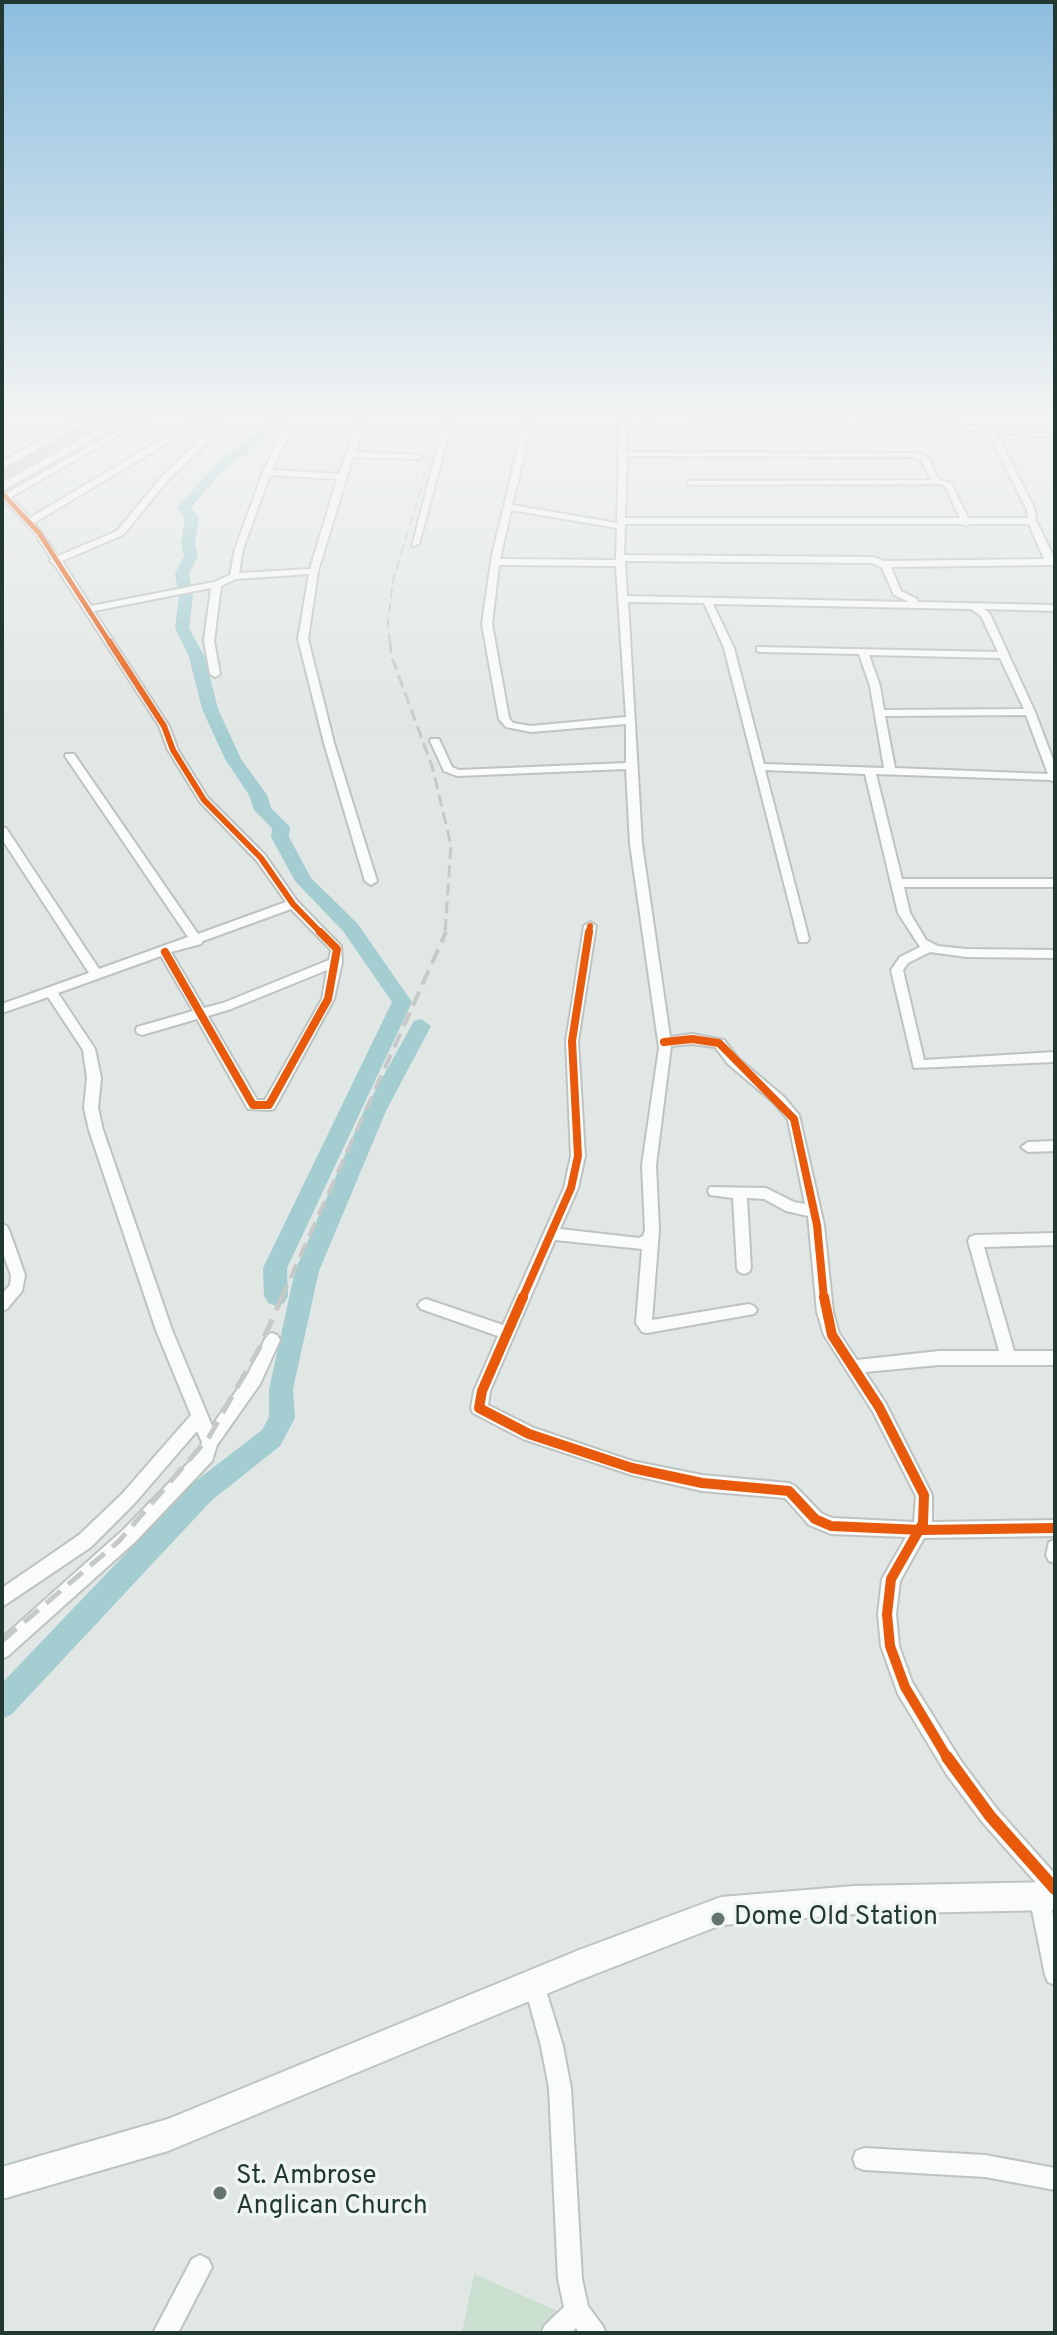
<!DOCTYPE html>
<style>
body{margin:0}
#map{position:relative;width:1057px;height:2335px;overflow:hidden;background:#e1e7e4;font-family:Overpass,sans-serif}
canvas{display:block}
.frame{position:absolute;inset:0;border:4px solid #213832;pointer-events:none}
</style>
<div id="map">
<canvas width="1057" height="2335"></canvas>
<div class="frame"></div>
</div>
<script>
const c = document.querySelector('canvas').getContext('2d');
c.lineJoin = 'round';
function paint(path, color) { c.fillStyle = color; c.fill(path, 'evenodd'); }
const poly = rows => new Path2D(rows.map(r => 'M' + r).join(''));
function strokePath(path, color, width, dash) { c.strokeStyle = color; c.lineWidth = width; c.lineCap = dash ? 'butt' : 'round'; c.setLineDash(dash || []); c.stroke(path); }
function write(font, color, halo, rows, align = 'center') {
  c.font = font + ' Overpass,sans-serif'; c.lineWidth = 7; c.setLineDash([]); c.textBaseline = 'middle'; c.strokeStyle = halo; c.fillStyle = color; for (const [text, x, y, turn = 0] of rows) {
    c.save(); c.translate(x, y); c.rotate((+turn || 0) * Math.PI / 180); c.textAlign = isNaN(turn) ? turn : align; if (halo) c.strokeText(text, 0, 0); c.fillText(text, 0, 0); c.restore();
  }
}
const green = poly([
 [474,2274,607,2333,462,2333]
]);
const stream = poly([
 [289,1309,301,1306]
]);
const river = poly([
 [276,411,289,411,251,450,226,468,191,507,199,518,195,543,198,556,189,573,193,597,189,628,205,657,218,709,241,759,267,795,271,808,290,827,289,837,311,878,357,923,412,1002,287,1268,288,1296,284,1303,276,1306,268,1303,264,1296,263,1268,392,1002,343,931,295,881,271,837,272,828,254,810,249,795,225,759,202,709,189,657,175,628,179,597,175,573,184,556,181,543,185,518,177,507,218,462,243,444,276,411],
 [421,1019,431,1026,386,1111,319,1271,293,1389,295,1418,280,1446,211,1501,12,1714,2,1719,2,1683,193,1483,262,1430,269,1417,269,1389,295,1271,364,1111,414,1021,421,1019]
]);
const minor = poly([
 [2,411,10,411,2,415,2,411],
 [152,411,161,411,11,497,30,518,195,419,220,411,235,413,235,417,169,479,123,535,62,561,91,606,214,582,230,575,235,549,263,472,292,411,300,411,272,470,339,474,362,411,370,411,355,452,418,455,422,457,418,459,353,457,318,571,308,639,334,743,377,881,371,885,365,881,324,743,298,639,309,574,236,579,221,586,214,641,220,674,215,677,210,674,204,641,211,588,94,611,169,726,178,750,208,798,265,855,297,901,341,946,342,962,334,999,274,1109,269,1110,248,1109,197,1019,142,1035,137,1033,136,1030,137,1027,193,1011,161,956,58,993,95,1049,101,1078,98,1108,103,1130,172,1330,212,1426,248,1374,267,1335,272,1333,277,1335,280,1340,260,1384,217,1445,212,1461,135,1542,8,1656,2,1659,2,1638,123,1530,199,1452,202,1442,197,1431,134,1504,91,1547,2,1607,2,1588,79,1535,122,1494,191,1415,156,1330,89,1130,84,1108,87,1078,83,1050,48,997,2,1013,2,1004,89,973,2,839,2,827,6,828,99,969,188,937,65,756,66,754,74,754,198,934,286,902,257,861,200,802,168,750,159,726,54,564,50,561,51,559,36,535,5,501,2,502,2,491,7,493,152,411],
 [222,415,226,416,163,475,117,531,58,556,34,523,201,423,222,415],
 [270,475,337,479,310,569,239,573,243,549,270,475],
 [291,909,331,950,329,960,223,1003,204,1008,171,952,201,944,203,941,291,909],
 [327,970,322,999,265,1100,257,1100,208,1016,231,1009,327,970],
 [447,411,455,411,419,544,412,546,447,411],
 [527,411,535,411,512,505,617,523,620,411,946,423,1055,434,1055,438,996,432,1035,510,1036,521,1055,559,1055,565,891,567,901,591,917,599,918,602,1055,605,1055,611,984,609,990,614,1035,712,1055,765,1055,782,1050,780,876,774,902,879,1055,879,1055,887,904,887,910,913,926,940,938,946,966,949,1055,950,1055,958,966,957,930,952,908,963,903,970,924,1060,1055,1052,1055,1062,914,1068,891,970,900,957,920,947,898,913,865,774,765,770,809,939,807,942,799,942,724,648,704,603,628,602,642,844,670,1037,692,1034,724,1040,738,1058,784,1097,799,1115,824,1225,833,1312,839,1333,857,1360,939,1351,999,1351,968,1241,970,1237,975,1235,1055,1233,1055,1245,984,1247,1014,1351,1055,1351,1055,1365,939,1365,865,1372,885,1402,932,1495,932,1522,1055,1520,1055,1536,924,1538,900,1581,896,1614,899,1646,912,1682,961,1761,997,1809,1055,1874,1055,1899,1049,1897,1055,1924,1055,1985,1048,1982,1045,1975,1029,1895,1032,1888,1038,1885,983,1823,947,1775,898,1694,881,1646,878,1614,882,1579,906,1537,831,1534,809,1525,785,1498,702,1491,632,1475,523,1439,473,1413,471,1408,474,1391,498,1336,421,1309,418,1305,421,1301,426,1299,503,1325,564,1188,571,1156,566,1041,584,926,590,922,596,926,578,1041,585,1156,578,1188,560,1229,639,1238,643,1236,645,1230,642,1165,659,1048,630,844,626,769,457,776,444,771,430,741,431,739,439,739,452,767,459,770,626,763,626,724,531,732,506,727,499,719,482,624,492,555,527,411],
 [628,416,946,427,988,432,1027,510,1028,518,968,518,951,483,939,480,928,457,918,453,627,452,628,416],
 [627,456,914,457,922,461,931,480,691,481,687,483,691,485,941,484,945,486,960,518,625,518,627,456],
 [511,510,617,528,616,560,500,559,511,510],
 [625,524,962,524,966,526,970,524,1029,524,1044,559,884,561,874,557,624,555,625,524],
 [625,561,872,563,882,568,894,595,909,602,627,596,625,561],
 [499,565,616,566,626,717,531,726,513,723,509,718,492,624,499,565],
 [713,604,971,609,981,616,998,652,757,647,757,651,760,652,859,654,870,686,884,768,764,764,734,648,713,604],
 [869,655,1000,658,1024,709,884,710,880,686,869,655],
 [1026,715,1048,774,895,768,885,716,1026,715],
 [692,1044,715,1047,728,1064,774,1103,788,1120,805,1204,794,1202,766,1188,710,1187,708,1191,710,1195,733,1198,737,1268,739,1272,744,1274,749,1272,751,1268,747,1198,764,1199,786,1211,808,1216,817,1312,824,1335,873,1412,916,1496,914,1522,832,1518,821,1513,795,1486,789,1483,702,1475,632,1461,534,1428,488,1405,490,1391,555,1240,642,1249,636,1323,642,1332,647,1333,754,1314,757,1310,754,1306,749,1304,652,1320,659,1230,656,1165,671,1046,692,1044],
 [1028,411,1055,411,1055,414,1032,413,1028,411],
 [1055,1141,1055,1151,1028,1152,1021,1147,1028,1142,1055,1141],
 [2,1224,7,1226,9,1230,25,1275,22,1291,7,1309,2,1311,2,1294,10,1285,11,1275,2,1251,2,1224],
 [1055,1540,1055,1563,1049,1561,1046,1555,1049,1542,1055,1540],
 [534,1974,541,1977,544,1984,563,2046,571,2088,582,2279,588,2306,602,2325,606,2333,579,2333,576,2328,571,2333,541,2333,545,2325,564,2307,558,2279,549,2088,541,2046,524,1984,527,1977,534,1974],
 [864,2148,985,2155,1055,2168,1055,2190,985,2177,864,2170,856,2167,853,2159,856,2151,864,2148],
 [200,2255,208,2259,212,2267,178,2333,153,2333,192,2259,200,2255]
]);
const secondary = poly([
 [92,411,105,411,2,469,2,461,92,411],
 [129,411,142,411,2,491,2,482,129,411],
 [1055,1882,1055,1910,854,1914,721,1925,580,1980,168,2151,2,2199,2,2167,168,2119,579,1950,721,1897,854,1886,1055,1882]
]);
const trunk = poly([
 [115,411,132,411,2,483,2,473,115,411]
]);
const railFar3 = poly([
 [390,643,388,623,393,580,444,411]
]);
const railFar2 = poly([
 [390,641,391,655,432,766,451,845,445,934]
]);
const railFar1 = poly([
 [281,1299,446,932]
]);
const rail = poly([
 [2,1641,119,1541,209,1437,260,1347,282,1297]
]);
const cyclewayFar4 = poly([
 [2,493,39,533,110,643]
]);
const cyclewayFar3 = poly([
 [109,641,164,726,173,750,204,800,261,858,293,904,322,934],
 [589,934,590,926]
]);
const cyclewayFar2 = poly([
 [165,952,253,1105,269,1105,328,999,337,949,320,932],
 [664,1042,692,1039,719,1043,794,1119,817,1225,824,1299],
 [522,1299,571,1188,578,1156,572,1041,589,932]
]);
const cyclewayFar1 = poly([
 [523,1297,482,1391,479,1408,529,1434,632,1468,702,1483,789,1491,815,1519,831,1526,921,1530,1055,1528],
 [824,1297,832,1335,879,1407,924,1495,923,1523,891,1579,887,1614,890,1646,905,1687,948,1759]
]);
const cycleway = poly([
 [947,1757,990,1816,1055,1889]
]);
const markers = [
 [718,1919,8,"#647570"],
 [220,2193,8,"#647570"]
];
const nearPoinames = [
 ["Dome Old Station",734,1919],
 ["St. Ambrose",236,2178],
 ["Anglican Church",236,2208]
];
paint(green, '#cbdfd1');
strokePath(stream, '#a4cdd2', 5);
paint(river, '#a4cdd2');
strokePath(minor, '#bec3c1', 4);
strokePath(secondary, '#bec4c1', 4);
strokePath(trunk, '#bcc3c1', 4);
paint(minor, '#fafbfb');
paint(secondary, '#fafbfb');
paint(trunk, '#c4cac8');
strokePath(railFar3, '#c5c9c8', 2, [10, 5]);
strokePath(railFar2, '#c5c9c8', 3, [12, 6]);
strokePath(railFar1, '#c5c9c8', 4, [15, 8]);
strokePath(rail, '#c5c9c8', 5, [19, 10]);
strokePath(cyclewayFar4, '#e8590c', 5);
strokePath(cyclewayFar3, '#e8590c', 6);
strokePath(cyclewayFar2, '#e8590c', 8);
strokePath(cyclewayFar1, '#e8590c', 10);
strokePath(cycleway, '#e8590c', 12);
const sky = c.createLinearGradient(0, 0, 0, 738);
sky.addColorStop(0, '#8dbedf');
sky.addColorStop(0.56, '#f2f4f3');
sky.addColorStop(1, '#f2f4f300');
c.fillStyle = sky;
c.fillRect(0, 0, 1057, 738);
for (const [x, y, r, color] of markers) { const dot = new Path2D(); dot.arc(x, y, r, 0, 2 * Math.PI); c.fillStyle = color; c.fill(dot); strokePath(dot, '#eff6f2', 3); }
write('26px', '#213832', '#eff6f2', nearPoinames, 'left');
</script>
